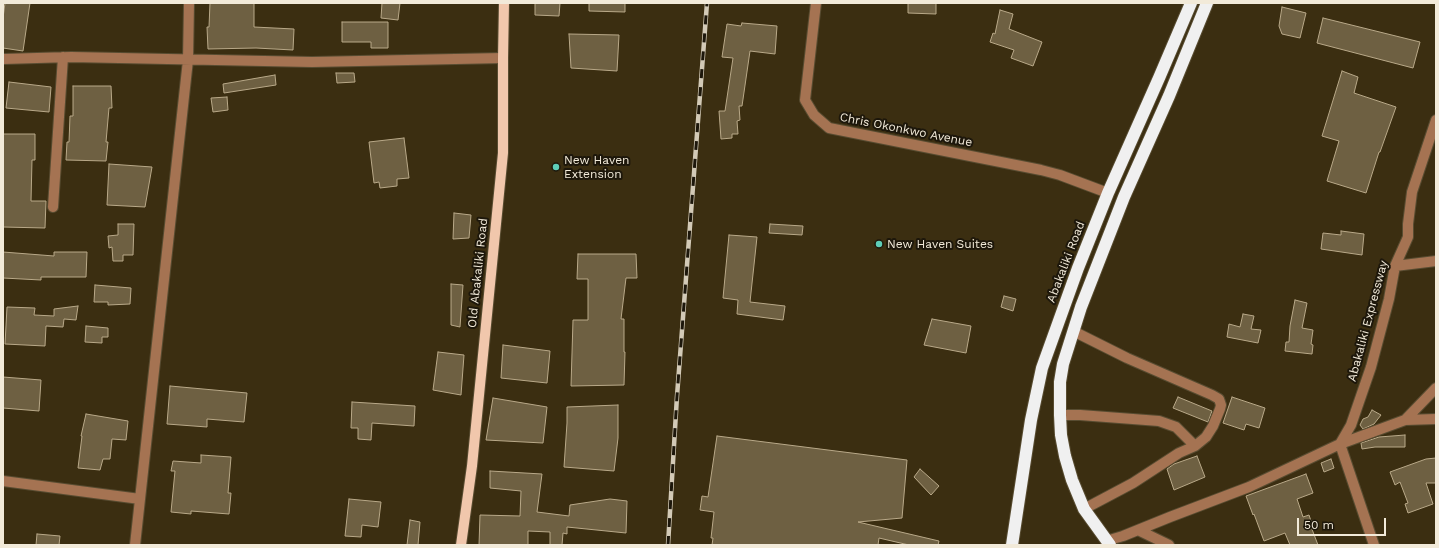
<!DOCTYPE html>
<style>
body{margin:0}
#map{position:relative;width:1439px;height:548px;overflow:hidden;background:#3b2e11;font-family:"Work Sans",sans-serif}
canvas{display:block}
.frame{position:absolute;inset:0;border:4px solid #f2ead9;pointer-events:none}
.scale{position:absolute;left:1297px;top:518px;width:89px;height:18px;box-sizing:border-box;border:2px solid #f2ead9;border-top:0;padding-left:5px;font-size:12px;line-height:14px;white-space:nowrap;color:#f2ead9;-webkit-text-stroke:3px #1d170b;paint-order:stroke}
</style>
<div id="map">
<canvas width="1439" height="548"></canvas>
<div class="frame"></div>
<div class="scale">50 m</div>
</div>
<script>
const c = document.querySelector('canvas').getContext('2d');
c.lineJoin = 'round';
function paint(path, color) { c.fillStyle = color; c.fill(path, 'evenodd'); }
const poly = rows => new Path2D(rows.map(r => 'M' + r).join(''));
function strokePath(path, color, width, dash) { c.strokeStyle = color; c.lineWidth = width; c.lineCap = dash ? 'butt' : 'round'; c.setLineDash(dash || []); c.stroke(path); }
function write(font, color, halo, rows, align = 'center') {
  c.font = font + ' "Work Sans",sans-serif'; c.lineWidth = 4; c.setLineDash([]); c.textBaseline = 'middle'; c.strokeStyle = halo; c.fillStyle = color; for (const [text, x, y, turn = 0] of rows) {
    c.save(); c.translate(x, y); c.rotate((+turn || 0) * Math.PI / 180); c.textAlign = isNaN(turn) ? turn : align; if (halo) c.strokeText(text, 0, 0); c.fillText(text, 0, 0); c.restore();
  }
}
const building = poly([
 [5,3,30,3,23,51,3,48,3,18,5,3],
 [210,3,254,3,254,27,294,29,293,50,256,48,208,49,207,27,209,27,210,3],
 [382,3,400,3,398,20,381,18,382,3],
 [535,3,560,3,559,16,535,15,535,3],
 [589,3,625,3,625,12,589,11,589,3],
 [908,3,936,3,936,14,908,13,908,3],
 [1282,7,1306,13,1300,38,1282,34,1279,26,1282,7],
 [1000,10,1013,14,1009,29,1042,42,1033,66,1011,58,1014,50,990,42,993,33,995,34,1000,10],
 [1323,18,1420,42,1413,68,1317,43,1323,18],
 [342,22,388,22,388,48,371,48,371,42,342,42,342,22],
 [742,23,777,26,775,54,750,51,742,106,739,106,740,120,737,121,738,134,732,134,732,138,721,139,719,111,725,111,733,58,722,57,727,24,741,26,742,23],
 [569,34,619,35,617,71,571,68,569,34],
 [1342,71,1358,77,1354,93,1396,107,1380,152,1379,152,1366,193,1327,181,1339,141,1322,136,1342,71],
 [336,73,354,73,355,82,337,83,336,73],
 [275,75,276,85,224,93,223,84,275,75],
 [9,82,51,87,49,112,6,108,9,82],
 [73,86,111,86,112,108,109,108,106,142,108,142,106,161,66,160,67,142,69,142,70,116,73,116,73,86],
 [227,97,228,110,213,112,211,98,227,97],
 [3,134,35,134,35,160,32,160,31,201,46,201,45,228,3,227,3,134],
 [404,138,409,178,397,179,397,186,380,188,379,182,374,183,369,142,404,138],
 [109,164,152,167,145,207,107,205,109,164],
 [454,213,471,215,469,238,453,239,454,213],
 [118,224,134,224,133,255,123,255,123,261,113,261,112,247,109,248,108,236,118,235,118,224],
 [770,224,803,226,802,235,769,233,770,224],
 [1341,231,1364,234,1362,255,1321,249,1323,233,1341,235,1341,231],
 [729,235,757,237,750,302,785,306,783,320,737,314,738,300,723,298,729,235],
 [3,252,54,256,54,252,87,252,86,277,41,277,41,280,3,278,3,252],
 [578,254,636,254,637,278,626,278,621,319,624,319,624,352,625,352,624,385,571,386,573,320,588,320,588,279,577,279,578,254],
 [451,284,463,285,460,327,451,325,451,284],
 [95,285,131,288,130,304,108,305,108,302,94,302,95,285],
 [1004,296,1016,299,1013,311,1001,307,1004,296],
 [1295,300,1307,303,1302,328,1313,330,1311,344,1313,345,1312,354,1285,351,1286,342,1289,342,1290,326,1295,300],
 [78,306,76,320,64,319,63,327,46,326,45,346,5,344,7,307,35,308,34,315,54,316,54,309,78,306],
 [1243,314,1254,316,1251,329,1261,330,1258,343,1227,337,1229,324,1240,327,1243,314],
 [932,319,971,326,966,353,924,345,932,319],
 [86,326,108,328,108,337,102,337,102,343,85,342,86,326],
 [503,345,550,351,547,383,501,378,503,345],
 [438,352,464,355,461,395,433,390,438,352],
 [3,377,41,380,39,411,3,408,3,377],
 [170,386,247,393,244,422,207,419,207,427,167,424,170,386],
 [1178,397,1212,411,1208,422,1173,408,1178,397],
 [1232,397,1265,408,1259,428,1246,424,1244,430,1223,423,1232,397],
 [493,398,547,407,543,443,486,440,493,398],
 [352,402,415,406,414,426,372,423,371,440,358,439,358,428,351,428,352,402],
 [618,405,618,438,614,471,564,467,567,423,567,407,618,405],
 [1372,410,1381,415,1374,424,1363,429,1360,425,1363,419,1368,417,1372,410],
 [86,414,128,421,126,440,112,439,110,459,103,459,100,470,78,468,82,436,81,436,86,414],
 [1405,435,1405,447,1375,447,1362,449,1361,443,1379,437,1405,435],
 [717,436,907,460,902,518,858,522,939,541,938,545,909,545,879,538,878,545,712,545,713,538,711,538,714,512,700,510,702,496,708,497,717,436],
 [201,455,231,457,228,493,231,493,229,514,191,511,191,514,171,512,175,471,171,471,173,461,201,463,201,455],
 [1197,456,1205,477,1174,490,1167,469,1174,464,1197,456],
 [1436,458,1436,483,1426,483,1433,504,1408,513,1405,504,1408,503,1400,482,1395,485,1390,472,1426,459,1436,458],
 [1331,459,1334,468,1324,472,1321,463,1331,459],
 [920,469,939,486,931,495,914,477,920,469],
 [490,471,542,474,537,512,569,516,570,505,610,499,627,501,626,533,567,527,567,534,563,533,562,545,550,545,550,532,528,531,528,545,479,545,480,515,520,516,521,491,490,488,490,471],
 [1306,474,1313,493,1297,499,1303,517,1309,515,1312,524,1310,524,1318,545,1290,545,1285,533,1264,541,1254,514,1253,515,1246,496,1306,474],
 [349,499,381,502,378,527,362,525,361,537,345,536,349,499],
 [410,520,420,522,418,545,407,545,410,520],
 [37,534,60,536,59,545,36,545,37,534]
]);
const minor = poly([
 [816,3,805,100,814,115,829,128,1041,170,1060,175,1108,193],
 [3,59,71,57,312,62,503,58],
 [53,207,63,57],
 [1395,266,1436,261],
 [1073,331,1127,358,1212,395,1219,399,1221,405,1220,409,1213,426,1206,437,1195,446,1179,453,1133,483,1084,509],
 [1060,415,1080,415,1159,421,1176,427,1195,446],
 [1405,420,1436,419],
 [3,481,140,499],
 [1138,530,1169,545],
 [1106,541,1123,536,1170,517,1249,487,1340,444,1351,425,1371,367,1389,299,1395,266,1408,237,1408,224,1412,192,1436,120],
 [135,545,188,60,189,3],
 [1374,545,1340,444,1405,420,1436,388]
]);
const major = poly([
 [461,545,472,466,503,153,503,58,504,3]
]);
const highway = poly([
 [1012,545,1031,420,1042,368,1078,268,1108,193,1159,78,1191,3],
 [1110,545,1084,509,1072,480,1065,456,1061,435,1060,415,1060,382,1063,364,1081,307,1124,197,1169,96,1207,3]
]);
const rail = poly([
 [668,545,677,396,707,3]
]);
const markers = [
 [556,167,4,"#5eceb8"],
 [879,244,4,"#5eceb8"]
];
const streetNames = [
 ["Chris Okonkwo Avenue",906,130,11],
 ["Abakaliki Road",1066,262,-69],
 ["Old Abakaliki Road",478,273,-84],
 ["Abakaliki Expressway",1368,321,-75]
];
const poiNames = [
 ["New Haven",564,160],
 ["Extension",564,174],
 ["New Haven Suites",887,244]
];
paint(building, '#6e6042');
strokePath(building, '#b9a989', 1);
strokePath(minor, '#584c31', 12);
strokePath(major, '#584c31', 12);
strokePath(highway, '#584c31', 14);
strokePath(minor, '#a57352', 10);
strokePath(major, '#f1c7ac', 10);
strokePath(highway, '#f0f0f0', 12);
strokePath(rail, '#d3cab7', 4.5);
strokePath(rail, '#1d170b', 3, [9]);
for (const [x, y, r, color] of markers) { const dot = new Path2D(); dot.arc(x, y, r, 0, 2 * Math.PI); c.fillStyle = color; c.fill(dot); strokePath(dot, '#1d170b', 1.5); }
write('12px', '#f2ead9', '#1d170b', streetNames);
write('12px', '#f2ead9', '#1d170b', poiNames, 'left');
</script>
